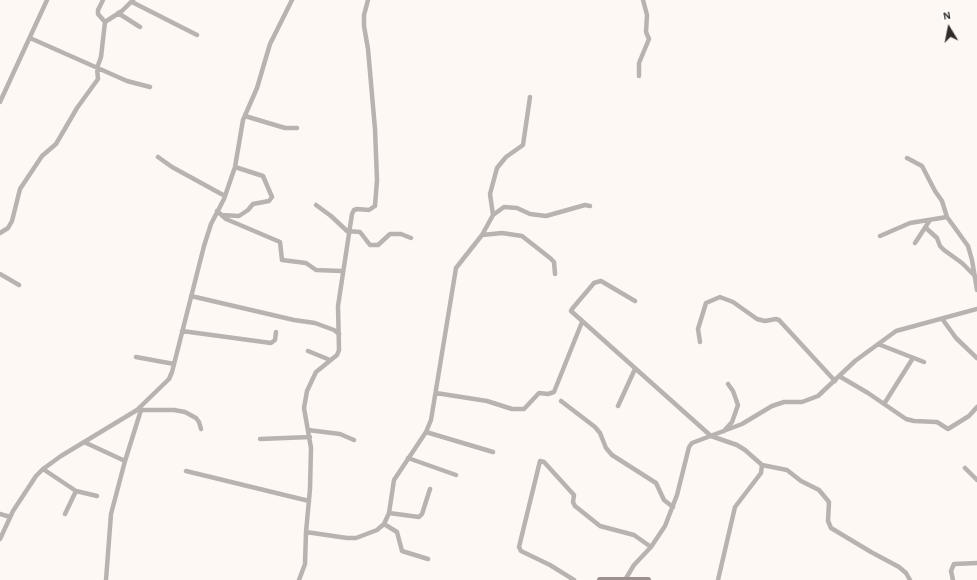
<!DOCTYPE html>
<style>
body{margin:0}
#map{position:relative;width:977px;height:580px;overflow:hidden;background:#fdf8f4;font-family:"Alegreya Sans",sans-serif}
canvas{display:block}
.north{position:absolute;left:929px;top:8px;width:40px;height:40px;-webkit-text-stroke:3px #fff;paint-order:stroke;rotate:350deg;font-size:11px;font-weight:700;line-height:16px;text-align:center;color:#312c29}
.north::after{content:'';display:block;margin:auto;width:14px;height:18px;background:#312c29;clip-path:polygon(50% 0,100% 100%,50% 72%,0 100%)}
</style>
<div id="map">
<canvas width="977" height="580"></canvas>
<div class="north">N</div>
</div>
<script>
const c = document.querySelector('canvas').getContext('2d');
c.lineJoin = 'round';
const poly = rows => new Path2D(rows.map(r => 'M' + r).join(''));
function strokePath(path, color, width, dash) { c.strokeStyle = color; c.lineWidth = width; c.lineCap = dash ? 'butt' : 'round'; c.setLineDash(dash || []); c.stroke(path); }
const street = poly([
 [132,2,197,35],
 [118,13,140,27],
 [105,22,122,11,133,0],
 [30,38,127,81,150,87],
 [639,76,639,63,649,39,646,32,647,15,643,0],
 [0,102,47,0],
 [245,116,285,128,297,128],
 [158,157,172,167,225,196],
 [907,158,922,166,935,191,942,201,947,217],
 [316,205,331,216,347,231,360,232,370,245,378,245,390,234,401,234,411,238],
 [217,211,226,219,280,242,282,260,306,263,316,270,342,271],
 [222,215,239,216,248,210,253,204,269,201,272,197,263,176,235,167],
 [493,215,504,207,517,208,530,214,546,216,585,205,590,206],
 [926,228,937,238,940,246,944,250,962,263,975,276],
 [0,233,8,228,12,221,20,189,42,156,56,144,77,108,98,79,97,68,101,57,105,22,98,14,98,10,103,0],
 [482,235,502,233,522,236,550,258,554,262,555,274],
 [880,236,910,223,947,217,968,246,972,260,977,290],
 [915,243,930,220],
 [0,274,19,285],
 [191,296,294,320,315,323,334,330,339,334],
 [635,301,601,281,597,282,594,283,572,309,571,311,711,436,737,445,745,450,762,465,761,473,735,507,718,580],
 [943,320,956,338,977,358],
 [182,331,271,343,275,340,276,332],
 [700,342,698,329,706,303,720,297,733,302,757,319,765,321,776,319,779,320,835,381],
 [878,344,924,362],
 [308,351,330,360],
 [136,357,174,364],
 [839,376,868,393,906,419,914,421,937,422,948,429,969,416,977,407],
 [436,393,487,401,512,409,524,409,539,393,548,394,554,392,582,322],
 [561,401,595,427,600,433,606,448,612,455,656,483,664,500,673,507],
 [884,404,913,358],
 [618,406,635,369],
 [139,410,174,410,185,412,196,418,199,422,201,429],
 [308,430,340,434,354,440],
 [724,431,732,422,738,405,733,391,728,384],
 [426,432,493,452],
 [260,439,310,437],
 [84,442,125,461],
 [408,458,456,475],
 [762,465,787,470,801,481,819,490,829,502,828,521,831,528,871,552,899,567,906,573,910,580],
 [965,468,977,480],
 [43,469,76,491,97,496],
 [186,471,309,501],
 [389,513,419,517,422,514,430,489],
 [0,514,10,517],
 [65,514,76,491],
 [384,524,397,532,402,551,428,559],
 [306,532,347,538,356,538,377,530,384,524,389,513,394,480,426,432,431,420,456,268,482,235,493,215,490,194,497,168,506,157,523,145,530,97],
 [0,539,13,511,36,476,43,469,61,456,137,410,169,379,172,372,204,246,211,224,224,199,235,167,243,120,257,88,270,44,292,0],
 [106,580,111,514,125,461,141,410],
 [299,580,305,564,306,532,310,489,311,448,304,408,307,391,316,372,337,355,339,350,338,306,352,214,354,210,357,209,369,210,375,206,377,180,375,129,368,49,364,26,364,15,368,0],
 [574,580,550,565,521,551,519,547,540,461,544,462,574,495,573,502,575,506,600,526,634,535,651,547],
 [625,580,634,565,651,547,665,526,677,495,689,447,692,443,742,424,772,406,784,402,802,402,818,396,855,361,896,331,977,309],
 [953,580,951,571,954,564,977,563]
]);
const secondary = poly([
 [600,580,648,580]
]);
strokePath(street, '#bab2b1', 4.5);
strokePath(secondary, '#9b908e', 6);
</script>
